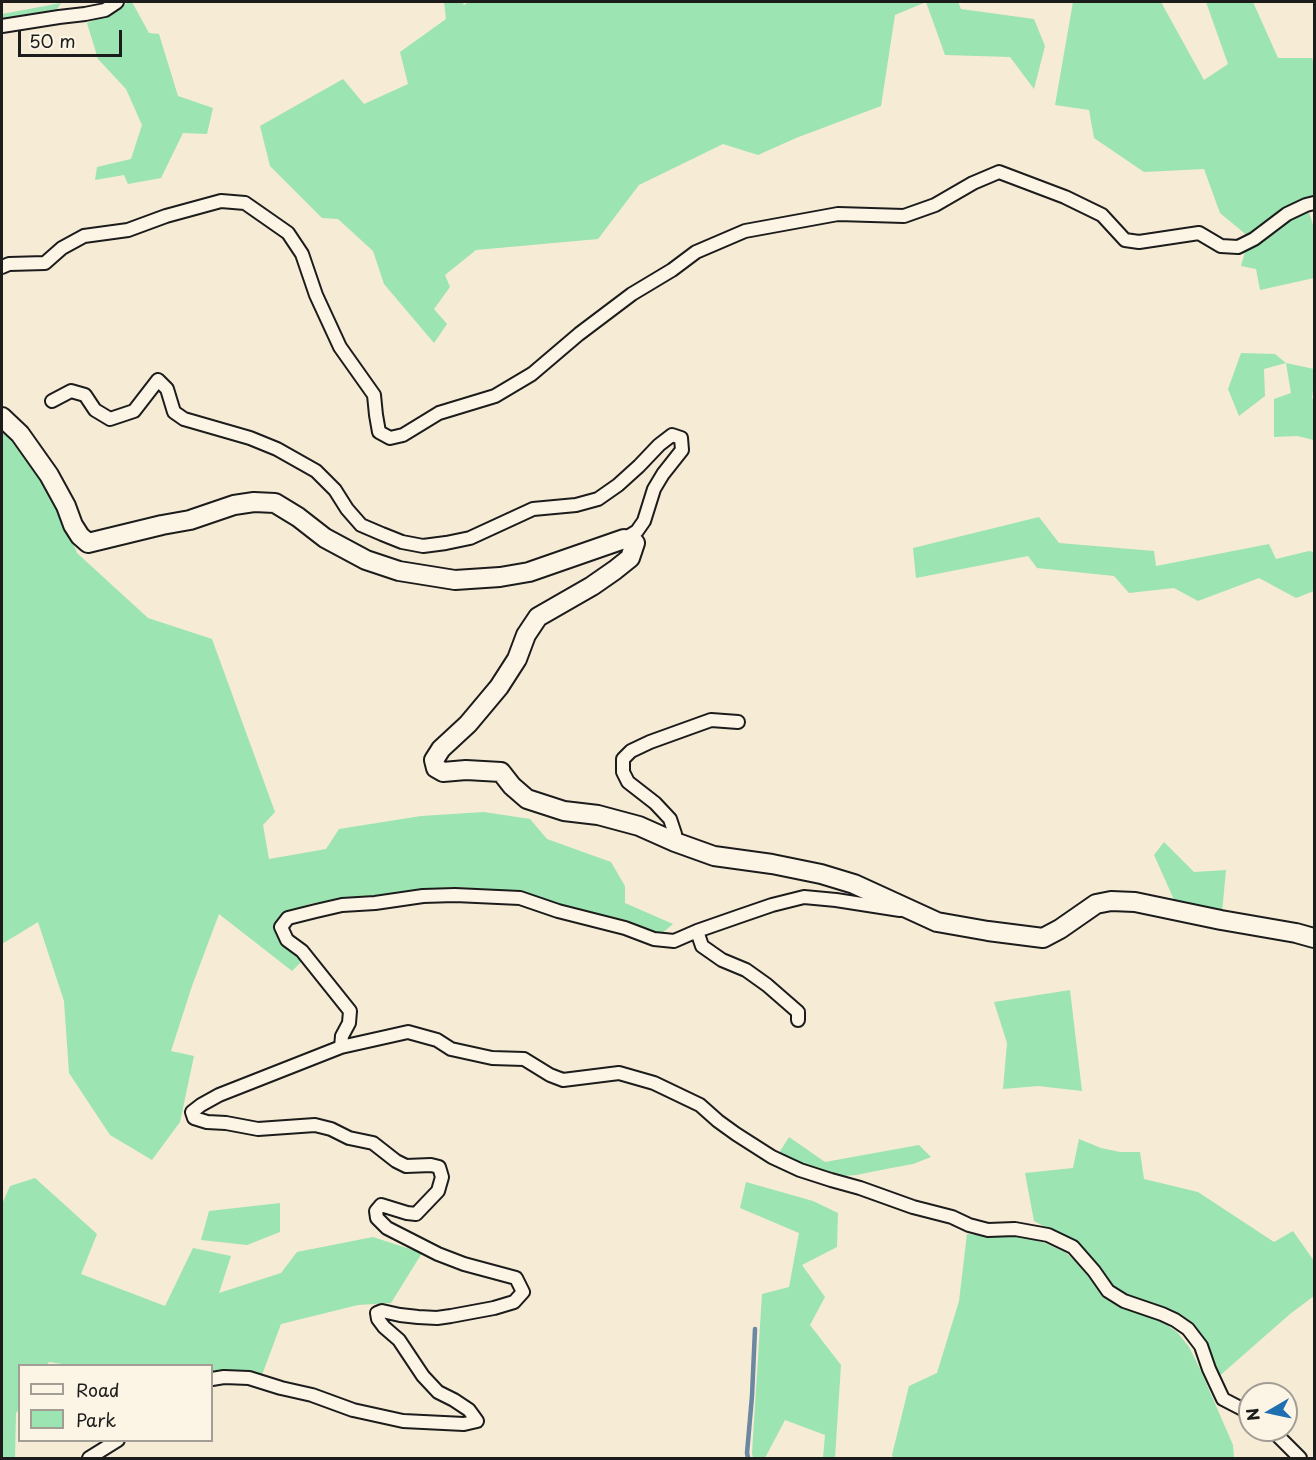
<!DOCTYPE html>
<style>
body{margin:0}
#map{position:relative;width:1316px;height:1460px;overflow:hidden;background:#f6ebd5;font-family:"Playpen Sans",sans-serif}
canvas{display:block}
.frame{position:absolute;inset:0;border:3px solid #1c1c1c;pointer-events:none}
.legend{position:absolute;left:18px;top:1364px;width:195px;height:78px;box-sizing:border-box;background:#fcf5e5;border:2px solid #a29e95;margin:0;padding:8px 10px;list-style:none;font-size:18px;color:#1c1c1c}
.legend li{display:flex;align-items:center;gap:12px;height:30px}
.legend b{width:30px;border:2px solid #a29e95}
.north{position:absolute;left:1238px;top:1382px;width:60px;height:60px;box-sizing:border-box;background:#fcf5e5;border:2px solid #a29e95;border-radius:50%;rotate:261deg;font-size:16px;font-weight:700;line-height:24px;text-align:center;color:#1c1c1c}
.north::after{content:'';display:block;margin:auto;width:21px;height:27px;background:#1f6fb2;clip-path:polygon(50% 0,100% 100%,50% 72%,0 100%)}
.scale{position:absolute;left:18px;top:30px;width:104px;height:27px;box-sizing:border-box;border:3px solid #1c1c1c;border-top:0;padding-left:8px;font-size:18px;line-height:21px;white-space:nowrap;color:#1c1c1c;-webkit-text-stroke:4px #fcf5e5;paint-order:stroke}
</style>
<div id="map">
<canvas width="1316" height="1460"></canvas>
<div class="frame"></div>
<ul class="legend">
<li><b style="height:8px;background:#fcf5e5"></b>Road</li>
<li><b style="height:16px;background:#9ce4b2"></b>Park</li>
</ul>
<div class="north">N</div>
<div class="scale">50 m</div>
</div>
<script>
const c = document.querySelector('canvas').getContext('2d');
c.lineJoin = 'round';
function paint(path, color) { c.fillStyle = color; c.fill(path, 'evenodd'); }
const poly = rows => new Path2D(rows.map(r => 'M' + r).join(''));
function strokePath(path, color, width, dash) { c.strokeStyle = color; c.lineWidth = width; c.lineCap = dash ? 'butt' : 'round'; c.setLineDash(dash || []); c.stroke(path); }
const green = poly([
 [129,2,132,2,149,33,159,34,178,96,213,108,207,134,183,133,161,178,128,184,124,175,95,180,97,167,131,159,142,125,126,89,98,59,87,23,109,14],
 [444,2,462,2,464,5,469,2,958,2,961,9,1034,19,1045,46,1034,89,1010,57,945,55,926,2,895,15,881,106,796,138,758,155,723,144,639,185,598,239,476,250,445,275,450,287,434,309,447,324,434,343,384,284,373,251,338,219,322,218,270,166,260,126,343,79,364,104,408,84,400,52,446,19],
 [1073,2,1161,2,1204,80,1228,64,1206,2,1253,2,1278,58,1312,58,1314,64,1314,198,1249,237,1220,213,1204,169,1144,172,1094,138,1089,110,1055,105],
 [61,3,56,11,2,22,2,14],
 [1309,212,1314,228,1314,278,1260,290,1256,269,1241,266,1246,248,1291,218],
 [1241,353,1275,354,1286,363,1314,369,1314,383,1312,398,1314,401,1314,440,1297,436,1274,437,1274,399,1291,393,1286,363,1264,369,1265,396,1239,416,1228,389],
 [2,430,38,469,58,507,77,553,148,618,212,639,275,812,263,825,269,859,326,849,339,829,421,816,484,812,530,819,547,839,611,862,625,886,625,903,673,924,661,934,626,920,563,907,521,891,452,887,313,903,283,913,273,928,282,945,302,961,292,971,219,914,192,986,171,1051,194,1056,180,1122,152,1160,110,1135,69,1073,64,1001,38,922,2,944],
 [1039,517,1059,543,1154,551,1156,566,1269,544,1276,559,1309,551,1314,552,1314,591,1296,598,1259,578,1198,601,1174,588,1129,593,1114,576,1037,568,1028,556,916,578,913,548],
 [1164,842,1194,872,1226,870,1222,913,1175,902,1154,855],
 [1070,990,1082,1091,1038,1086,1003,1089,1007,1043,994,1002],
 [789,1137,825,1162,919,1145,931,1157,913,1164,886,1169,856,1175,830,1177,799,1165,779,1153],
 [1079,1139,1101,1148,1120,1152,1140,1152,1144,1179,1198,1192,1274,1242,1293,1231,1314,1261,1314,1296,1290,1314,1216,1379,1192,1327,1174,1313,1135,1301,1113,1289,1101,1267,1077,1244,1034,1221,1025,1173,1073,1168],
 [35,1178,97,1234,81,1274,165,1306,193,1248,231,1256,219,1293,281,1273,297,1252,373,1237,422,1253,391,1303,358,1305,281,1324,262,1375,237,1371,212,1372,212,1366,75,1366,49,1362,47,1365,20,1366,20,1408,16,1413,15,1458,2,1458,2,1204,10,1186],
 [746,1182,813,1201,838,1213,837,1247,802,1265,825,1297,810,1325,841,1365,835,1458,823,1458,825,1435,785,1420,765,1458,753,1458,752,1453,762,1294,789,1287,799,1233,740,1208],
 [280,1203,280,1232,247,1245,201,1240,209,1211],
 [967,1234,995,1237,1023,1237,1045,1243,1065,1252,1075,1261,1104,1295,1117,1306,1160,1320,1177,1332,1189,1347,1200,1369,1233,1445,1234,1458,893,1458,892,1455,909,1386,937,1373,959,1301]
]);
const stream = poly([
 [748,1458,747,1453,752,1396,755,1329]
]);
const street = poly([
 [2,26,59,17,85,14,105,10,117,2],
 [2,267,9,264,45,263,62,248,84,236,128,230,166,216,221,201,245,203,288,233,302,254,316,295,340,347,374,395,376,415,379,432,390,438,403,435,439,413,495,396,532,374,579,334,632,294,672,270,696,252,745,231,838,214,904,216,935,205,973,183,999,172,1065,197,1102,215,1125,240,1139,242,1199,233,1221,246,1238,247,1254,239,1287,214,1306,205,1314,203],
 [52,401,71,391,85,395,95,410,110,419,134,411,158,380,167,389,174,412,184,419,250,438,277,449,316,471,335,490,347,509,361,525,382,534,402,542,423,546,446,543,470,538,533,509,576,505,598,499,618,485,639,466,659,445,672,435,681,438,682,450,663,474,654,489,644,521,637,531,624,539],
 [675,842,675,834,670,819,655,803,628,782,623,772,623,759,631,751,650,742,711,720,738,722],
 [697,931,702,946,722,960,746,970,767,985,798,1012,798,1020],
 [341,1047,342,1036,349,1023,350,1011,302,951,287,940,281,927,288,918,316,911,342,905,375,903,423,896,455,895,520,898,558,911,625,928,654,939,674,941,697,931,740,916,772,905,804,897,836,900,900,910],
 [212,1379,224,1377,249,1378,281,1388,312,1395,353,1410,403,1421,464,1424,477,1421,469,1410,454,1400,438,1392,423,1376,399,1340,384,1327,378,1319,377,1313,382,1311,400,1315,418,1317,437,1318,451,1316,494,1308,514,1302,523,1292,516,1278,464,1264,438,1254,387,1228,377,1218,376,1211,381,1205,407,1213,416,1214,438,1191,442,1177,439,1167,431,1165,406,1166,396,1161,373,1143,349,1138,331,1129,315,1125,258,1129,226,1123,207,1122,194,1118,192,1112,201,1105,219,1095,341,1047,408,1032,437,1040,451,1049,492,1058,524,1059,550,1075,563,1080,619,1073,654,1083,700,1105,718,1121,736,1134,772,1157,800,1170,831,1180,860,1188,913,1207,952,1217,969,1225,988,1230,1015,1229,1048,1235,1073,1247,1094,1271,1108,1291,1124,1301,1162,1314,1175,1320,1188,1329,1201,1346,1209,1369,1223,1399,1250,1413],
 [1272,1430,1300,1458],
 [89,1458,118,1440]
]);
const secondary = poly([
 [2,417,20,434,49,475,66,506,73,525,80,536,88,543,162,525,190,520,234,505,254,502,275,503,298,517,325,538,366,560,399,571,455,580,500,577,529,572,624,539,635,543,630,558,615,570,592,586,538,617,526,635,517,659,499,687,468,724,441,749,434,760,436,768,443,772,466,770,501,772,512,786,527,799,564,811,598,815,639,826,675,842,714,856,772,864,821,874,854,884,937,922,988,931,1043,938,1060,929,1096,904,1111,901,1135,902,1221,920,1296,933,1314,938]
]);
paint(green, '#9ce4b2');
strokePath(stream, '#6b87a2', 4.5);
strokePath(street, '#1c1c1c', 16);
strokePath(secondary, '#1c1c1c', 22);
strokePath(street, '#fcf5e5', 12);
strokePath(secondary, '#fcf5e5', 18);
</script>
